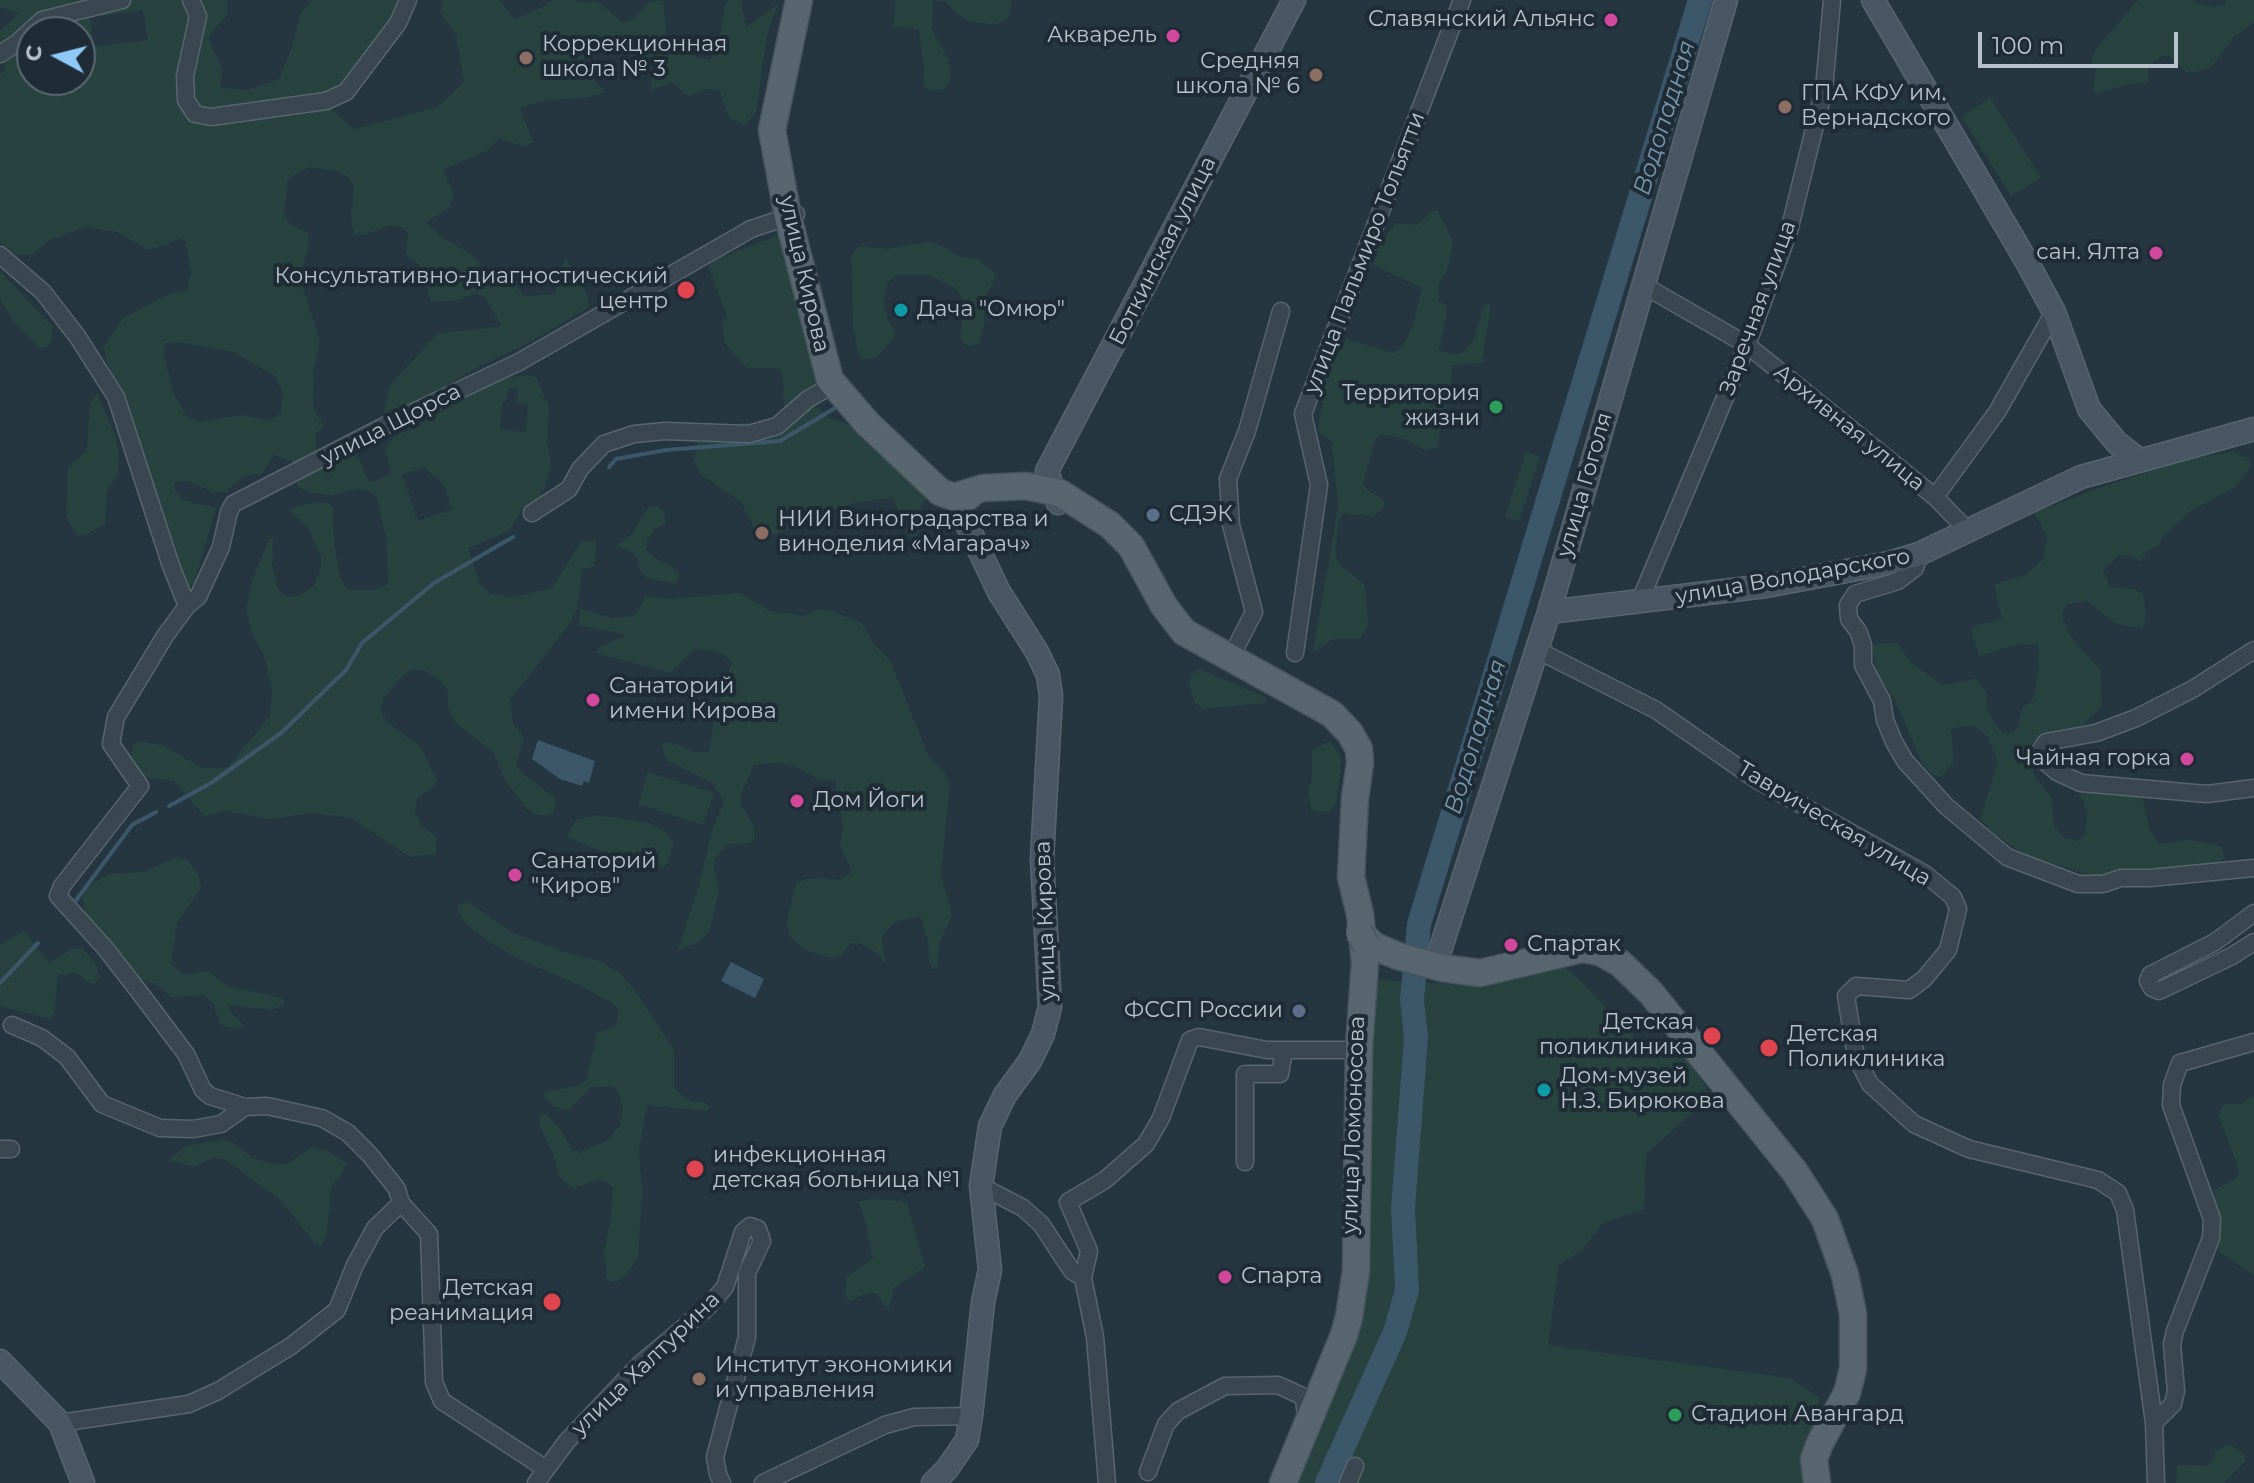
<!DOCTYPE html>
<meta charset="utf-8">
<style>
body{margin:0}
#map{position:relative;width:2254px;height:1483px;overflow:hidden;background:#263641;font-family:Montserrat,sans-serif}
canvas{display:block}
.north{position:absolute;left:16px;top:16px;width:80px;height:80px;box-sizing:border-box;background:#1f2c36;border:2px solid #5c6872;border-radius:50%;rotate:277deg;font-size:22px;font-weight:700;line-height:32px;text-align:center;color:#b7c2cb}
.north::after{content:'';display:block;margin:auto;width:28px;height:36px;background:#8ec9f8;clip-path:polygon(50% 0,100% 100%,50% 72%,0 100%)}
.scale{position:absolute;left:1978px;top:32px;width:200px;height:36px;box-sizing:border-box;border:4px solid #b7c2cb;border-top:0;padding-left:10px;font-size:24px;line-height:28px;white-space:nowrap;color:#b7c2cb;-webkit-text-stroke:6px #1f2c36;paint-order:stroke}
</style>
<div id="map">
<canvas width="2254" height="1483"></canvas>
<div class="north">С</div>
<div class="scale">100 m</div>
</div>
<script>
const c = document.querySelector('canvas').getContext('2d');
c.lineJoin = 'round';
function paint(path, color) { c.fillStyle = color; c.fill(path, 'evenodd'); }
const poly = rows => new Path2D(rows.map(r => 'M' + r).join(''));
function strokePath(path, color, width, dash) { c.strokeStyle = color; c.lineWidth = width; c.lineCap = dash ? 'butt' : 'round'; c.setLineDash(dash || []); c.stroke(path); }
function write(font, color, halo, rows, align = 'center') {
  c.font = font + ' Montserrat,sans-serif'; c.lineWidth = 8; c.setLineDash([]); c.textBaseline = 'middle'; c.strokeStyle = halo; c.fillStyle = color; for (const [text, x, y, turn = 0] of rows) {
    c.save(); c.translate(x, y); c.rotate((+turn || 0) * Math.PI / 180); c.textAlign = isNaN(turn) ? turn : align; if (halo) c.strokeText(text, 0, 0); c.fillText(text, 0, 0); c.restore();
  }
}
const green = poly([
 [0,0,227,0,227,15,208,37,222,68,221,88,247,90,279,79,292,47,300,14,312,0,403,0,401,7,356,70,340,86,332,110,354,129,438,107,464,82,456,35,440,12,443,0,499,0,514,19,545,6,552,0,575,0,584,3,597,1,623,23,633,19,650,2,663,0,668,50,710,60,719,42,725,4,730,0,741,0,746,27,778,4,767,35,756,112,745,125,729,118,719,90,706,89,688,96,672,82,650,91,655,57,637,57,610,52,590,41,582,67,605,92,585,98,547,100,520,108,533,142,523,147,499,138,485,152,443,169,454,195,449,208,426,222,441,237,472,255,480,263,485,285,517,286,523,296,555,294,562,265,566,258,588,297,589,307,525,345,481,365,424,399,383,416,390,385,437,334,502,326,484,296,474,294,460,300,431,302,419,265,406,254,408,234,404,228,391,225,368,234,354,235,351,218,354,186,348,177,337,171,309,167,288,179,284,215,290,224,309,234,308,250,299,277,320,340,313,372,314,409,324,427,315,433,317,451,314,457,294,462,274,455,262,474,243,476,226,492,212,492,187,480,175,482,174,489,182,500,216,508,194,583,187,588,174,565,159,499,124,395,112,374,103,348,123,318,171,293,187,291,191,273,186,242,182,238,150,250,116,232,86,227,50,240,31,255,17,255,0,242,0,74,6,70,0,54,0,31,19,13,0,7],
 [143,10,148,40,94,47,90,18],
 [32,32,80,32,80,80,32,80],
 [178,342,233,352,275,376,283,393,281,412,270,421,241,415,200,422,187,417,173,392,163,352,166,343],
 [896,0,1012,0,1008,19,995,25,968,21,956,13,945,1,933,1,932,29,948,59,951,73,950,80,944,89,934,91,923,86,924,70,919,30,893,26],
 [2138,0,2193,0,2198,4,2213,7,2223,5,2227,0,2254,0,2254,22,2234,37,2212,66,2194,73,2188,73,2170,57,2162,56,2147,68,2150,82,2126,85,2095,94,2093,91,2096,70,2091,62,2094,52],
 [1990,97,2041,178,2011,196,1962,117],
 [1437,210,1453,241,1448,268,1438,286,1439,301,1445,304,1447,311,1439,350,1455,355,1466,350,1475,337,1482,309,1488,303,1491,305,1482,363,1452,365,1451,385,1437,448,1425,450,1405,439,1393,436,1380,435,1375,440,1363,483,1367,490,1384,500,1384,509,1372,516,1343,513,1339,520,1336,545,1336,557,1340,565,1365,585,1368,625,1360,639,1333,639,1315,652,1313,651,1338,508,1332,442,1318,432,1327,373,1346,339,1394,353,1403,347,1413,325,1422,288,1373,265,1381,242,1396,223,1417,225,1431,212],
 [793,229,821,379,817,407,829,418,864,429,931,490,921,507,923,522,914,542,904,527,893,497,854,503,760,540,741,502,701,475,694,460,699,434,726,425,775,420,784,414,783,374,779,368,747,368,725,344,722,322,727,316,708,265,718,259],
 [929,242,944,247,958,256,977,259,995,273,994,281,984,299,985,322,979,344,966,346,960,339,965,304,957,289,929,275,896,275,887,284,883,303,887,318,895,332,894,338,876,358,862,359,859,355,853,326,852,266,850,257,859,246,886,249],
 [0,271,53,327,51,341,47,347,40,348,15,323,0,300],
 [528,375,536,377,549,407,547,441,551,464,546,485,538,499,522,509,509,531,468,548,480,584,491,594,515,597,552,588,581,542,597,541,594,566,582,569,577,609,571,622,510,700,513,723,524,737,516,765,522,773,554,797,556,804,553,813,547,816,535,814,527,809,504,779,494,753,455,722,448,707,448,691,441,681,424,670,411,670,401,677,383,699,381,711,388,723,421,747,436,779,436,784,417,799,415,811,422,826,437,837,435,854,410,857,351,818,312,813,271,819,225,811,204,816,174,781,145,777,137,772,131,756,133,745,139,741,162,745,202,768,227,768,270,716,272,691,264,655,253,636,246,611,252,580,269,539,273,540,272,565,278,589,285,596,296,597,314,586,321,569,321,556,308,528,290,511,295,507,313,502,328,503,333,507,334,540,339,575,347,590,375,590,388,584,387,541,377,497,369,491,357,489,331,495,311,493,296,486,300,476,322,463,351,454,359,459,369,481,374,482,391,473,385,448,395,436,421,424,490,381],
 [508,388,518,389,517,403,528,404,526,432,500,429,502,402,506,402],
 [424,467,444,485,452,509,418,521,402,475],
 [97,393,116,437,119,457,117,476,107,490,105,524,85,535,77,535,66,516,68,468,87,450,90,403],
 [1526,452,1540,457,1519,521,1505,517],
 [2232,452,2248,458,2251,467,2235,487,2189,512,2161,539,2159,545,2147,551,2140,562,2133,556,2119,555,2103,570,2110,587,2135,589,2143,594,2146,612,2143,628,2116,624,2087,601,2067,604,2062,615,2070,636,2101,671,2102,706,2082,726,2036,739,2030,745,2029,756,2035,777,2052,798,2053,824,2064,838,2078,841,2086,833,2087,812,2079,792,2132,791,2143,800,2149,827,2158,844,2191,840,2221,846,2225,857,2214,869,2102,878,2028,856,1994,834,1980,819,1998,762,1988,737,1974,726,1960,726,1951,731,1954,761,1942,776,1934,776,1922,763,1896,702,1876,672,1872,644,1897,643,1911,663,1943,685,1975,679,1986,692,1987,710,1997,727,2003,734,2013,733,2018,727,2022,708,2031,702,2034,695,2039,665,2038,645,2019,644,1979,656,1971,630,1977,625,2002,619,1994,584,2026,575,2044,558,2047,536,2034,513,2104,486,2192,458],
 [649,507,658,507,664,512,666,523,654,530,648,539,646,549,653,557,671,566,679,575,676,584,646,578,640,570,637,557,627,549,616,547,633,533,642,516],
 [740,593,770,611,804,616,817,610,829,610,862,623,873,643,891,662,929,757,945,773,950,784,941,874,952,915,939,944,937,969,933,969,929,962,928,940,920,916,895,922,882,936,885,962,877,953,859,943,850,944,842,955,832,958,807,951,791,938,786,924,796,883,809,878,841,880,850,873,851,868,840,847,843,827,835,780,818,779,794,766,775,763,754,765,742,792,740,803,754,826,754,840,750,843,728,844,715,858,714,868,719,891,709,932,698,943,678,950,701,879,711,833,724,801,712,783,667,760,661,744,672,742,694,752,709,752,714,720,732,661,719,652,695,648,671,673,596,653,598,648,626,635,579,625,580,609,612,618,635,616,645,597,669,599],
 [1199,669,1266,697,1265,703,1203,709,1195,703,1189,685,1191,675],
 [1330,741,1342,758,1336,803,1329,812,1311,810,1308,789,1312,779,1312,750],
 [648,772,714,793,703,825,638,804],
 [597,815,649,823,667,833,674,844,667,864,663,868,619,858,566,837,575,821],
 [175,858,188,860,198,875,201,888,177,923,171,964,184,975,208,971,229,987,282,998,285,1004,272,1010,230,1005,229,1010,245,1026,235,1028,220,1025,214,1005,204,995,171,997,156,984,136,979,86,917,82,897,86,888,109,874,144,872],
 [468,902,513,933,574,955,601,961,621,974,637,993,674,1050,674,1088,691,1102,705,1102,710,1107,706,1111,647,1105,639,1152,642,1191,638,1257,627,1274,618,1281,611,1282,607,1278,604,1253,611,1218,613,1188,605,1181,597,1180,574,1188,566,1183,559,1176,554,1156,538,1122,540,1114,547,1115,560,1129,573,1150,580,1153,608,1140,620,1125,623,1107,618,1091,613,1086,591,1087,568,1111,553,1106,543,1096,545,1092,579,1085,587,1079,597,1033,616,1026,619,1011,612,1003,585,988,515,957,489,942,464,922,457,907],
 [24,931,49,963,72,949,82,948,95,963,100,978,93,985,76,973,58,975,54,1013,50,1019,0,1006,0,945],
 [1560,964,1578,978,1649,1054,1675,1037,1711,1096,1646,1154,1644,1209,1603,1223,1581,1251,1559,1265,1548,1345,1789,1378,1819,1397,1812,1483,1275,1483,1343,1318,1369,979,1481,986],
 [2254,1096,2254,1275,2219,1252,2214,1190,2237,1178,2239,1169,2219,1117,2221,1108,2225,1104,2241,1104],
 [224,1140,234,1143,252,1158,275,1164,287,1164,312,1147,327,1151,348,1164,331,1187,327,1234,321,1245,314,1243,294,1216,278,1198,227,1161,215,1157,194,1167,169,1160,185,1146],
 [868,1199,902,1201,907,1204,925,1267,894,1288,889,1307,883,1304,876,1293,864,1294,850,1301,847,1296,845,1307,846,1278,873,1258,864,1217,858,1202],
 [2230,1444,2244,1454,2246,1461,2224,1483,2176,1483,2177,1465,2207,1466,2214,1459,2216,1451]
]);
const water = poly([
 [538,740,595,761,589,783,584,781,582,786,560,779,532,759],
 [731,962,764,979,755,998,721,981]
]);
const stream = poly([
 [609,467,616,459,666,450,780,441,840,405],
 [169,806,211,783,281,733,346,670,362,643,434,583,513,537],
 [71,907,132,825,156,812],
 [0,983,38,943]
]);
const river = poly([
 [1327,1483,1395,1332,1407,1290,1403,1208,1416,1038,1412,1000,1419,924,1700,0]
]);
const street = poly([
 [191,0,198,16,185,76,186,100,195,114,211,117,326,101,346,92,398,23,408,0],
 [0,54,17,43,42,20,122,0],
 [0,255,43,292,77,336,116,397,171,566,187,606],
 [1643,285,1747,345,1935,497,1967,530],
 [1935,497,1997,412,2054,312],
 [532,513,569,489,580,469,604,444,634,434,665,431,749,434,777,426,808,399,838,382],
 [1919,554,1915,568,1898,581,1855,594,1848,605,1849,619,1858,631,1863,645,1863,665,1882,701,1885,720,1894,742,1905,761,1946,806,2007,857,2078,884,2103,884,2121,878,2150,878,2254,868],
 [1639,603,1747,345,1789,231,1824,89,1832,0],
 [1537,650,1656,710,1755,779,1925,874,1953,897,1958,909,1948,950,1924,979,1909,990,1856,986,1846,996,1856,1057,1870,1084,1914,1124,1969,1149,2098,1180,2118,1193,2125,1210,2154,1423,2156,1483],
 [2254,650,2193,689,2136,718,2096,733,2046,742,2040,751,2044,761,2057,772,2081,783,2207,794,2254,788],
 [1295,653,1319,485,1303,414,1462,0],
 [1230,659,1254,612,1231,525,1228,479,1247,431,1281,311],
 [2254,913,2215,942,2150,975,2148,981,2152,988,2159,991,2232,956,2254,942],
 [12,1025,42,1038,67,1057,102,1104,160,1128,193,1129,221,1124,245,1107],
 [0,1149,11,1149],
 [1245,1162,1245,1074,1280,1074,1284,1051],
 [981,1186,1023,1208,1041,1224,1072,1271,1083,1278,1089,1251,1068,1202,1105,1180,1146,1144,1161,1118,1190,1040,1199,1037,1267,1050,1354,1050],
 [1083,1278,1095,1337,1107,1483],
 [60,1423,189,1404,218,1391,291,1346,337,1310,355,1265,375,1228,401,1203],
 [2154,1423,2173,1404,2176,1391,2172,1344,2175,1331,2211,1238,2212,1219,2171,1105,2172,1085,2180,1063,2254,1042],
 [546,1469,442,1401,434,1382,429,1234,401,1203,397,1189,370,1155,348,1133,322,1118,267,1106,245,1107,210,1096,203,1090,186,1054,137,989,105,948,58,896,62,886,140,786,111,744,116,717,165,636,187,606,198,597,221,547,229,512,233,504,390,423,519,362,751,229,796,214],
 [1148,1472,1166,1424,1178,1411,1225,1386,1278,1385,1304,1397,1306,1419],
 [536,1483,567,1441,640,1364,707,1308,725,1287,743,1232,750,1226,758,1229,762,1241,747,1273,747,1337,715,1457,718,1474,722,1483],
 [763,1483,885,1425,914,1417,971,1416],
 [1348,1483,1355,1466]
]);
const secondary = poly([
 [1873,0,2027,262,2054,312,2089,409,2117,443,2138,459],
 [1058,503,1047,471,1294,0],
 [1549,612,1766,586,1889,563,1919,554,2081,477,2254,429],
 [1435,966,1549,612,1726,0],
 [0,1361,60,1423,83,1483],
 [933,1483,947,1469,967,1440,971,1416,983,1302,990,1270,981,1186,990,1126,1005,1095,1030,1061,1043,1034,1050,1007,1042,859,1051,696,1048,675,1037,652,999,592,954,497]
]);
const primary = poly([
 [799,0,772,130,788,217,830,380,867,423,940,492,954,497,969,496],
 [954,497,983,488,1026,486,1060,493,1110,525,1131,546,1164,606,1184,632,1332,714,1350,733,1359,749,1360,763,1355,799,1351,877,1360,914,1365,962,1359,1048,1356,1271,1349,1317,1344,1335,1283,1483],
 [1362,934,1374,946,1398,956,1442,968,1480,973,1582,949,1600,952,1620,963,1651,993,1795,1172,1825,1219,1845,1275,1853,1314,1853,1369,1847,1393,1820,1443,1814,1459,1817,1483]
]);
const primaryBridge = poly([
 [1359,932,1366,945]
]);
const markers = [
 [1611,20,8,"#d1479c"],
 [1173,36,8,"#d1479c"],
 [526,58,8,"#8d6e63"],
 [1316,75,8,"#8d6e63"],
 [1785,107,8,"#8d6e63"],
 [2156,253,8,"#d1479c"],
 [686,290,10,"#e0444e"],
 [901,310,8,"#0f9aa8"],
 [1496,407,8,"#2e9e5b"],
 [1153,515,8,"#5c6f8a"],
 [762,533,8,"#8d6e63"],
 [593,700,8,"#d1479c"],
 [2187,759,8,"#d1479c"],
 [797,801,8,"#d1479c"],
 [515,875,8,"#d1479c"],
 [1511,945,8,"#d1479c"],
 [1299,1011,8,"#5c6f8a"],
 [1712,1036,10,"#e0444e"],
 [1769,1048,10,"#e0444e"],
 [1544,1090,8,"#0f9aa8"],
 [695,1169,10,"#e0444e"],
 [1225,1277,8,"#d1479c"],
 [552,1302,10,"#e0444e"],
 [699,1379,8,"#8d6e63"],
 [1675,1415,8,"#2e9e5b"]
];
const poiNames = [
 ["Славянский Альянс",1595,20,"right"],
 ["Акварель",1157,36,"right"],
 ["Коррекционная",542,45],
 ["школа № 3",542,70],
 ["Средняя",1300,62,"right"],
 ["школа № 6",1300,87,"right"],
 ["ГПА КФУ им.",1801,94],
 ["Вернадского",1801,119],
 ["сан. Ялта",2140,253,"right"],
 ["Консультативно-диагностический",668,277,"right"],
 ["центр",668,302,"right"],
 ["Дача \"Омюр\"",917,310],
 ["Территория",1480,394,"right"],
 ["жизни",1480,419,"right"],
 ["СДЭК",1169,515],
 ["НИИ Виноградарства и",778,520],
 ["виноделия «Магарач»",778,545],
 ["Санаторий",609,687],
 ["имени Кирова",609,712],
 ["Чайная горка",2171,759,"right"],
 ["Дом Йоги",813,801],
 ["Санаторий",531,862],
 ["\"Киров\"",531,887],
 ["Спартак",1527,945],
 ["ФССП России",1283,1011,"right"],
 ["Детская",1694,1023,"right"],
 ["поликлиника",1694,1048,"right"],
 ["Детская",1787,1035],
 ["Поликлиника",1787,1060],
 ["Дом-музей",1560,1077],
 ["Н.З. Бирюкова",1560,1102],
 ["инфекционная",713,1156],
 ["детская больница №1",713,1181],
 ["Спарта",1241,1277],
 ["Детская",534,1289,"right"],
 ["реанимация",534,1314,"right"],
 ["Институт экономики",715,1366],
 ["и управления",715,1391],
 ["Стадион Авангард",1691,1415]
];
const streetNames = [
 ["Боткинская улица",1163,251,-63],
 ["улица Пальмиро Тольятти",1365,253,-69],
 ["улица Кирова",804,274,77],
 ["Заречная улица",1758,308,-70],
 ["улица Щорса",391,425,-27],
 ["Архивная улица",1849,428,39],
 ["улица Гоголя",1585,485,-74],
 ["улица Володарского",1793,577,-10],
 ["Таврическая улица",1834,824,31],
 ["улица Кирова",1046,921,-92],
 ["улица Ломоносова",1354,1125,-88],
 ["улица Халтурина",646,1364,-44]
];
const waterNames = [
 ["Водопадная",1665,118,-73],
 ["Водопадная",1476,737,-73]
];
paint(green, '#284240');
paint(water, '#3b5769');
strokePath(stream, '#3b5769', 4);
strokePath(river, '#3b5769', 24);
strokePath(street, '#58656e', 19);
strokePath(secondary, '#58656e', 25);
strokePath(primary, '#47535d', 29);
strokePath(street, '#3a4750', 16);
strokePath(secondary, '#485763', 22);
strokePath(primary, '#586670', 26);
strokePath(primaryBridge, '#47535d', 29, []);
strokePath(primaryBridge, '#586670', 26);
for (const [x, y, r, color] of markers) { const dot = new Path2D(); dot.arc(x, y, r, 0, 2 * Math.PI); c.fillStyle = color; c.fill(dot); strokePath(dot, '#1f2c36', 3); }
write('22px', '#b7c2cb', '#1f2c36', poiNames, 'left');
write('22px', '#b7c2cb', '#1f2c36', streetNames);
write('italic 24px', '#7797ad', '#1f2c36', waterNames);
</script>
